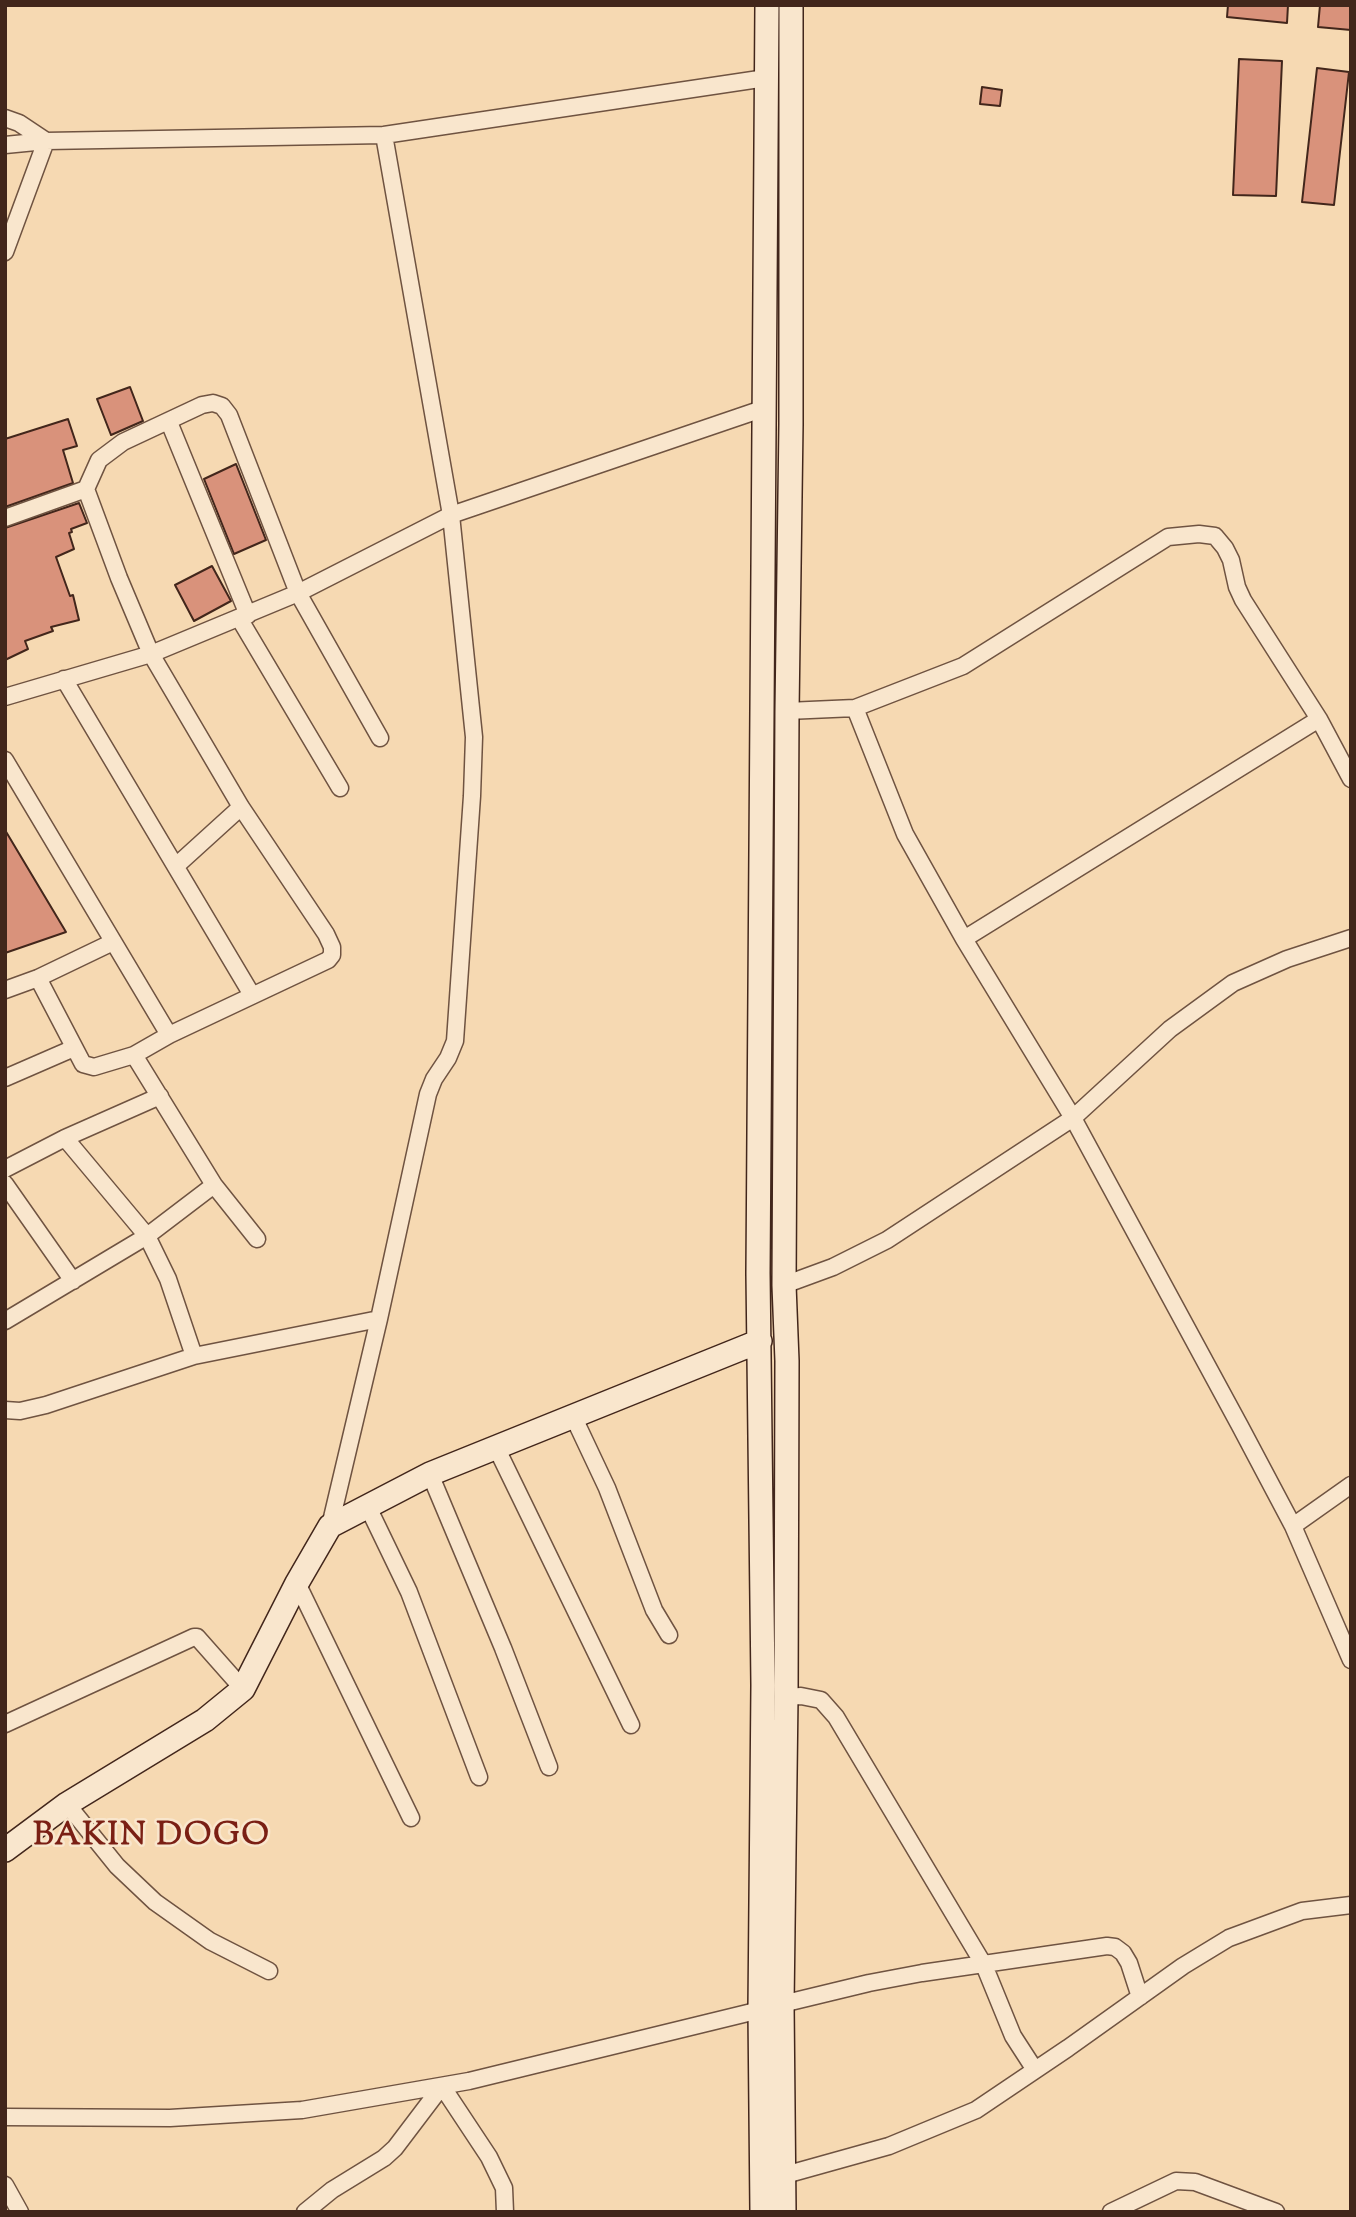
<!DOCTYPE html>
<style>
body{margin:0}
#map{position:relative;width:1356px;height:2217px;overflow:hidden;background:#f6d9b2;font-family:"Sorts Mill Goudy",serif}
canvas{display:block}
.frame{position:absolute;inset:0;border:7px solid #42261b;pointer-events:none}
</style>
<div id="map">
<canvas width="1356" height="2217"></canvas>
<div class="frame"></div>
</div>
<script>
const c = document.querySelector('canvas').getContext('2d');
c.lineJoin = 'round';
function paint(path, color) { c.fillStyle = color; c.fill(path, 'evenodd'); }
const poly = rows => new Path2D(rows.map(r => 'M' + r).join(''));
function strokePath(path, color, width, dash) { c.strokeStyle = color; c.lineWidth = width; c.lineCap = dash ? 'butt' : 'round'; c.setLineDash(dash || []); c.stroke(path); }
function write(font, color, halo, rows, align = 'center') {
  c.font = font + ' "Sorts Mill Goudy",serif'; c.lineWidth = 5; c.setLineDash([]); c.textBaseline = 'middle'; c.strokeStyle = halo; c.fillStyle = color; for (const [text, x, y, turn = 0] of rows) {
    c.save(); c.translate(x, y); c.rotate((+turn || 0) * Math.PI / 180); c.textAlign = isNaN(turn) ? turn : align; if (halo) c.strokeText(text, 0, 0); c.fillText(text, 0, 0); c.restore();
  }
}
const building = poly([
 [1228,5,1288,5,1287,23,1227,17,1228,5],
 [1320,5,1351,5,1351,30,1318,27,1320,5],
 [1239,59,1282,61,1276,196,1233,195,1239,59],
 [1317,68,1349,72,1334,205,1302,202,1317,68],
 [982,87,1002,90,1000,106,980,104,982,87],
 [130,387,143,421,111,435,97,399,130,387],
 [68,419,77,446,63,450,73,483,5,507,5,439,68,419],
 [236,464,266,540,234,554,204,479,236,464],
 [79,503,87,523,71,529,72,532,69,533,74,549,56,557,70,596,73,595,79,620,51,627,53,631,25,641,28,649,5,660,5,528,79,503],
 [212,566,231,601,194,621,175,585,212,566],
 [5,830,66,932,5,953,5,830]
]);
const street = poly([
 [5,118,19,123,46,141,5,252],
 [5,145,46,141,384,135,766,78],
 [169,422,248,615],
 [5,518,86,489],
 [239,618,340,788],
 [64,679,252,995],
 [5,697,151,654,298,593,451,515,765,408],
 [855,708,963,666,1168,537,1199,534,1215,536,1225,548,1231,560,1237,587,1243,600,1319,719,1351,779],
 [787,711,855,708,905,834,964,939,1073,1118,1240,1426,1293,1526,1351,1660],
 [5,760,169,1035],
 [176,866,241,807],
 [964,939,1319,719],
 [38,978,83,1064,94,1067,134,1055,169,1035,328,960,332,955,332,947,326,934,241,807,151,654,119,578,86,489,99,460,123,442,202,405,213,403,222,406,229,415,298,593,380,738],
 [5,990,38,978,113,942],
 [134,1055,214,1185,257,1239],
 [5,1078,74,1048],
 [65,1138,147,1236,168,1279,194,1356],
 [5,1169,65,1138,160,1096],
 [5,1184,73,1281],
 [784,1285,833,1267,887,1240,1073,1118,1170,1029,1233,983,1287,959,1351,938],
 [5,1321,147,1236,214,1185],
 [5,1410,20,1411,46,1405,194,1356,379,1319],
 [574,1418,607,1488,654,1610,669,1635],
 [496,1447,631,1725],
 [430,1474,503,1648,549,1767],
 [368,1507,409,1592,479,1777],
 [330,1526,379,1319,428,1094,434,1079,448,1058,455,1041,472,796,474,737,451,515,384,135],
 [1293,1526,1351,1485],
 [297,1583,411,1818],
 [786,1697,801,1696,821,1700,836,1717,984,1965,1013,2036,1035,2070],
 [5,1724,194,1637,197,1637,243,1689],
 [67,1804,117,1866,155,1902,210,1941,269,1971],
 [782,2004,869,1983,922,1973,1107,1946,1115,1947,1123,1953,1129,1963,1140,1997],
 [5,2117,170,2118,302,2110,469,2081,760,2010],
 [785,2175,889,2146,976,2110,1068,2048,1183,1966,1229,1938,1302,1911,1351,1905],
 [5,2185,20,2212],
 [305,2212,332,2190,384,2158,395,2148,442,2086,489,2157,504,2188,505,2212],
 [1111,2212,1176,2181,1195,2182,1276,2212]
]);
const secondary = poly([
 [5,1850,67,1804,205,1720,243,1689,297,1583,330,1526,430,1474,760,1341],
 [762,2212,760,2010,763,1685,758,1273,767,5],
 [784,2212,782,2004,786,1697,787,1361,784,1285,787,711,791,424,791,5]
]);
const districtNames = [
 ["BAKIN DOGO",152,1839]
];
paint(building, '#d9927b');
strokePath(building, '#42261b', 2);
strokePath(street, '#6f5341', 19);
strokePath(secondary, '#42261b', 26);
strokePath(street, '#f9e6cd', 16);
strokePath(secondary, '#f9e6cd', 23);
c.letterSpacing = '2px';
write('bold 32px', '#7a1f14', '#f9e6cd', districtNames);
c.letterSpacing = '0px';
</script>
